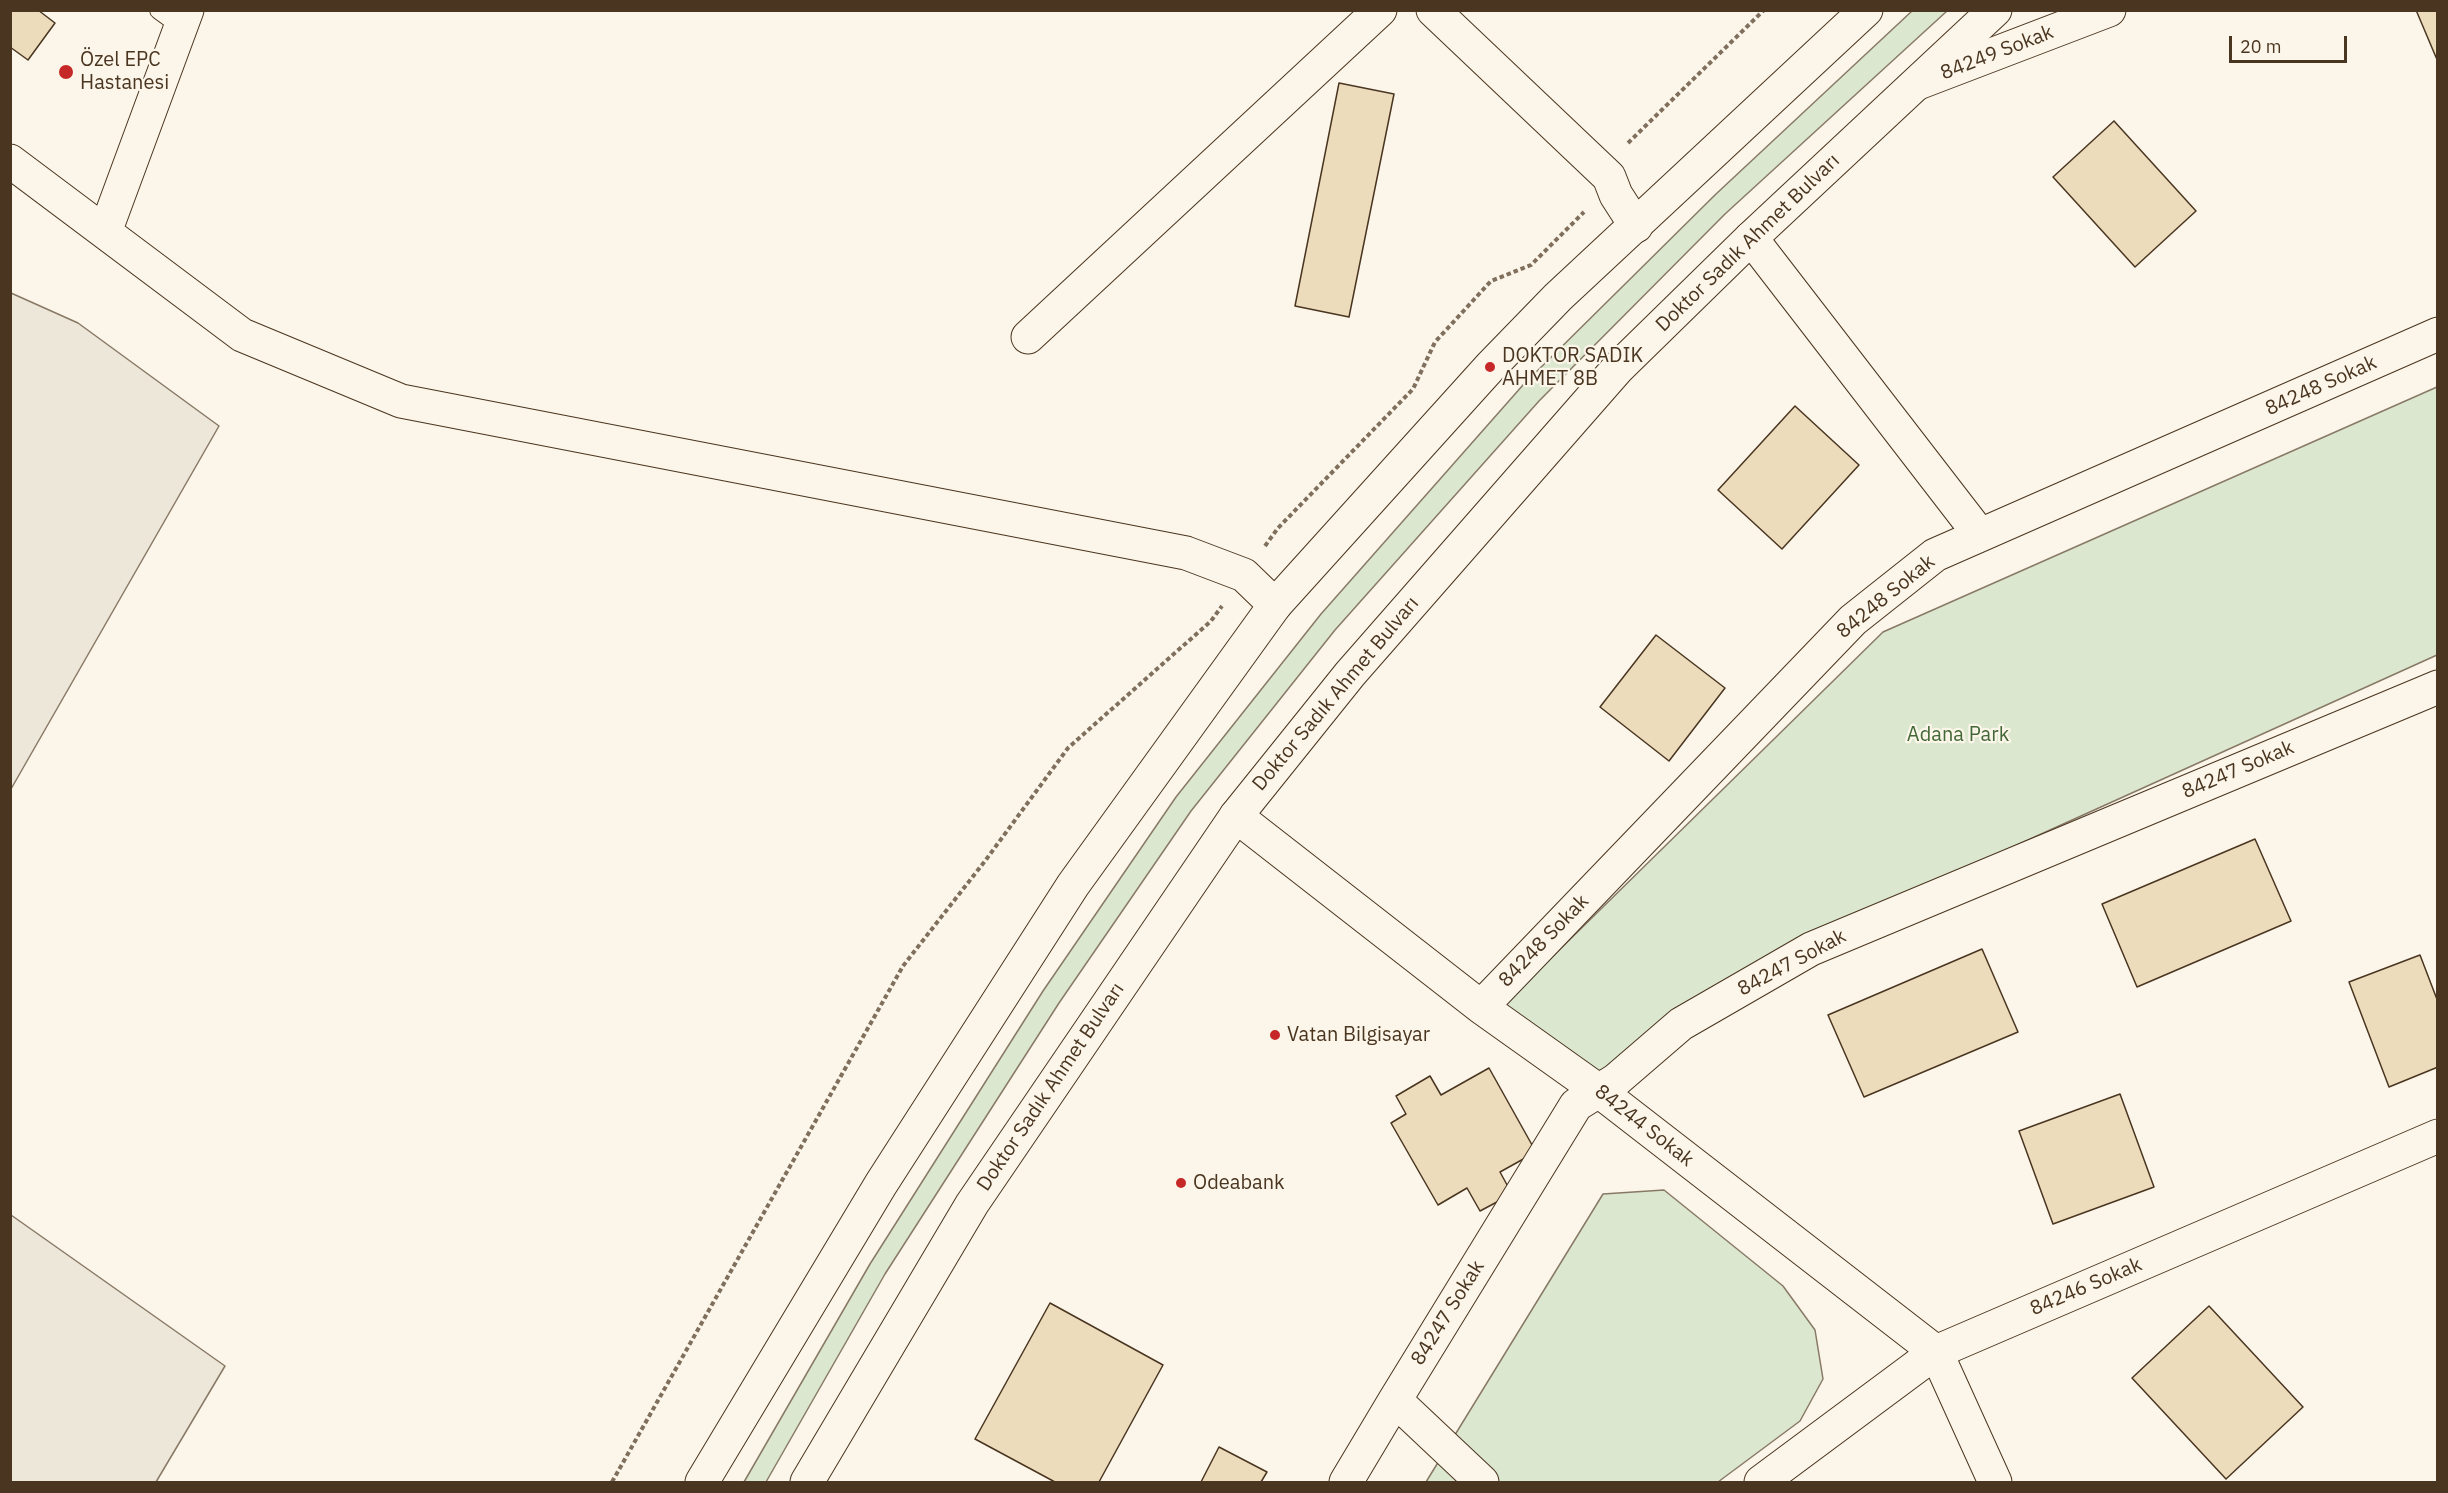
<!DOCTYPE html>
<meta charset="utf-8">
<style>
body{margin:0}
#map{position:relative;width:2448px;height:1493px;overflow:hidden;background:#fbf6e9;font-family:"IBM Plex Sans",sans-serif}
canvas{display:block}
.frame{position:absolute;inset:0;border:12px solid #4a3520;pointer-events:none}
.scale{position:absolute;left:2229px;top:36px;width:118px;height:27px;box-sizing:border-box;border:3px solid #4a3520;border-top:0;padding-left:8px;font-size:18px;line-height:21px;white-space:nowrap;color:#4a3520;-webkit-text-stroke:4px #fbf6e9;paint-order:stroke}
</style>
<div id="map">
<canvas width="2448" height="1493"></canvas>
<div class="frame"></div>
<div class="scale">20 m</div>
</div>
<script>
const c = document.querySelector('canvas').getContext('2d');
c.lineJoin = 'round';
function paint(path, color) { c.fillStyle = color; c.fill(path, 'evenodd'); }
const poly = rows => new Path2D(rows.map(r => 'M' + r).join(''));
function strokePath(path, color, width, dash) { c.strokeStyle = color; c.lineWidth = width; c.lineCap = dash ? 'butt' : 'round'; c.setLineDash(dash || []); c.stroke(path); }
function write(font, color, halo, rows, align = 'center') {
  c.font = font + ' "IBM Plex Sans",sans-serif'; c.lineWidth = 4.5; c.setLineDash([]); c.textBaseline = 'middle'; c.strokeStyle = halo; c.fillStyle = color; for (const [text, x, y, turn = 0] of rows) {
    c.save(); c.translate(x, y); c.rotate((+turn || 0) * Math.PI / 180); c.textAlign = isNaN(turn) ? turn : align; if (halo) c.strokeText(text, 0, 0); c.fillText(text, 0, 0); c.restore();
  }
}
const green = poly([
 [1912,11,1947,11,1725,214,1539,401,1335,630,1191,811,1059,1003,885,1274,766,1482,744,1482,870,1264,1043,991,1176,797,1321,614,1523,385,1716,194,1912,11],
 [2437,387,2437,655,1809,939,1599,1082,1495,1013,1883,632,2437,387],
 [1664,1190,1783,1286,1815,1330,1823,1379,1800,1421,1718,1482,1426,1482,1603,1194,1664,1190]
]);
const parking = poly([
 [11,293,78,323,219,426,11,789,11,293],
 [11,1215,225,1366,156,1482,11,1482,11,1215]
]);
const building = poly([
 [10,10,38,10,55,23,28,60,10,47,10,10],
 [2416,10,2438,10,2438,62,2416,10],
 [1339,83,1394,94,1349,317,1295,306,1339,83],
 [2114,121,2196,211,2135,267,2053,177,2114,121],
 [1795,406,1859,465,1782,549,1718,490,1795,406],
 [1656,635,1725,688,1669,761,1600,707,1656,635],
 [2255,839,2291,921,2137,987,2102,904,2255,839],
 [1982,949,2018,1032,1864,1097,1828,1015,1982,949],
 [2420,955,2438,1002,2438,1067,2389,1087,2349,982,2420,955],
 [1489,1068,1536,1152,1500,1172,1512,1194,1480,1211,1467,1188,1438,1205,1391,1123,1406,1114,1396,1096,1430,1076,1441,1095,1489,1068],
 [2120,1094,2154,1187,2053,1224,2019,1131,2120,1094],
 [1050,1303,1163,1365,1099,1482,1055,1482,975,1439,1050,1303],
 [2209,1306,2303,1407,2226,1479,2132,1378,2209,1306],
 [1219,1447,1267,1472,1261,1482,1201,1482,1219,1447]
]);
const path = poly([
 [1628,143,1764,10],
 [1265,546,1278,528,1413,389,1435,342,1491,281,1531,265,1584,212],
 [612,1482,903,966,985,861,1068,748,1211,621,1222,606]
]);
const service = poly([
 [159,10,181,26]
]);
const minor = poly([
 [1433,10,1609,177,1616,195,1636,226],
 [1918,83,2109,10],
 [10,161,242,335,401,401,1186,553,1244,575,1275,605],
 [105,232,187,10],
 [1751,238,1980,535],
 [1028,337,1380,10],
 [1236,816,1481,1007,1599,1091,1936,1352,1995,1482],
 [1481,1007,1853,620,1935,555,2438,334],
 [1395,1400,1482,1482],
 [1346,1482,1395,1400,1576,1105,1616,1080,1681,1024,1811,949,2438,687],
 [1761,1482,1936,1352,2438,1136]
]);
const primary = poly([
 [702,1482,881,1184,1073,885,1275,605,1490,367,1558,297,1866,10],
 [807,1482,972,1204,1236,816,1350,674,1618,368,1751,238,1995,10]
]);
const markers = [
 [66,72,8,"#c62828"],
 [1490,367,6,"#c62828"],
 [1275,1035,6,"#c62828"],
 [1181,1183,6,"#c62828"]
];
const streetNames = [
 ["84249 Sokak",1997,53,-21],
 ["Doktor Sadık Ahmet Bulvarı",1748,243,-44],
 ["84248 Sokak",2321,386,-24],
 ["84248 Sokak",1886,597,-39],
 ["Doktor Sadık Ahmet Bulvarı",1336,694,-50],
 ["84247 Sokak",2238,770,-23],
 ["84248 Sokak",1544,941,-46],
 ["84247 Sokak",1792,963,-28],
 ["Doktor Sadık Ahmet Bulvarı",1051,1087,-56],
 ["84244 Sokak",1644,1126,38],
 ["84246 Sokak",2086,1287,-23],
 ["84247 Sokak",1448,1313,-58]
];
const poiNames = [
 ["Özel EPC",80,60],
 ["Hastanesi",80,83],
 ["DOKTOR SADIK",1502,356],
 ["AHMET 8B",1502,379],
 ["Vatan Bilgisayar",1287,1035],
 ["Odeabank",1193,1183]
];
const parkNames = [
 ["Adana Park",1958,735]
];
paint(green, '#dce7d0');
strokePath(green, '#887966', 1.5);
paint(parking, '#ede7d9');
strokePath(parking, '#887966', 1.5);
paint(building, '#ecdcbc');
strokePath(building, '#4a3520', 1.5);
strokePath(service, '#4a3520', 20);
strokePath(minor, '#4a3520', 35);
strokePath(primary, '#4a3520', 35);
strokePath(path, '#7f6f5c', 4, [4.5, 3]);
strokePath(service, '#fbf6e9', 18);
strokePath(minor, '#fbf6e9', 33);
strokePath(primary, '#fbf6e9', 33);
for (const [x, y, r, color] of markers) { const dot = new Path2D(); dot.arc(x, y, r, 0, 2 * Math.PI); c.fillStyle = color; c.fill(dot); strokePath(dot, '#fbf6e9', 2); }
write('20px', '#4a3520', '#fbf6e9', streetNames);
write('20px', '#4a3520', '#fbf6e9', poiNames, 'left');
write('20px', '#436837', '#fbf6e9', parkNames);
</script>
